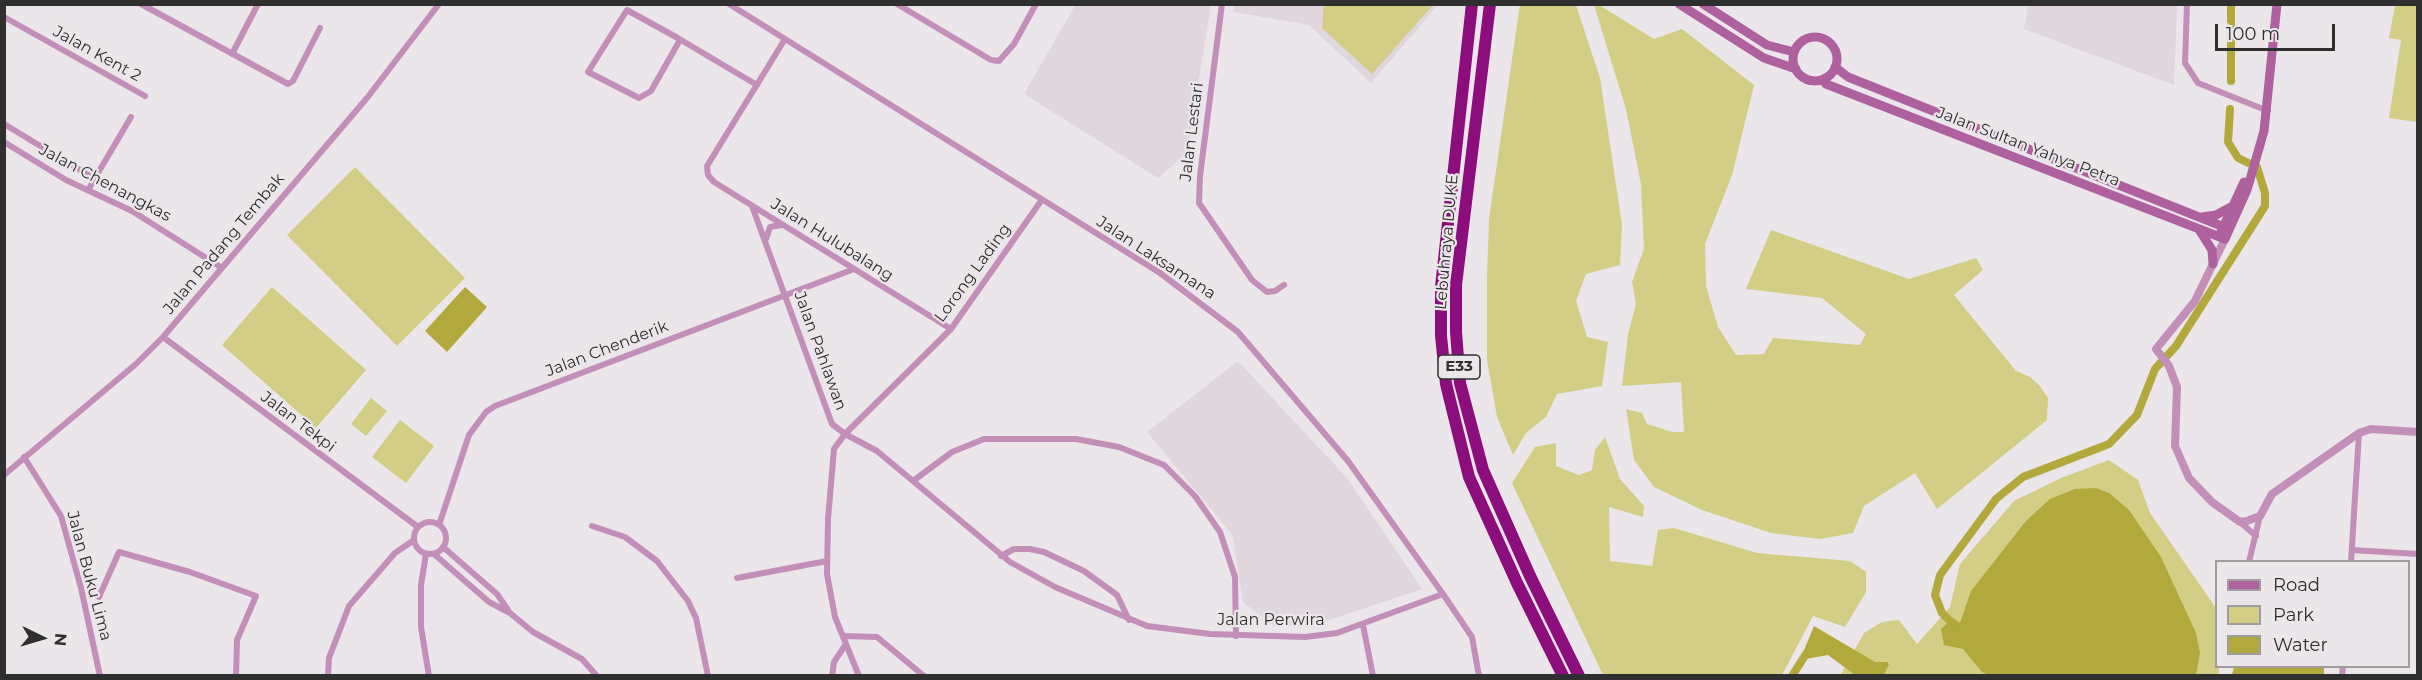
<!DOCTYPE html>
<style>
body{margin:0}
#map{position:relative;width:2422px;height:680px;overflow:hidden;background:#eae6e9;font-family:Montserrat,sans-serif}
canvas{display:block}
.frame{position:absolute;inset:0;border:6px solid #302f30;pointer-events:none}
.legend{position:absolute;left:2215px;top:560px;width:195px;height:108px;box-sizing:border-box;background:#eae6e9;border:2px solid #a09d9f;margin:0;padding:8px 10px;list-style:none;font-size:18px;color:#302f30}
.legend li{display:flex;align-items:center;gap:12px;height:30px}
.legend b{width:30px;border:2px solid #a09d9f}
.north{position:absolute;left:12px;top:608px;width:60px;height:60px;-webkit-text-stroke:4px #eae6e9;paint-order:stroke;rotate:95deg;font-size:16px;font-weight:700;line-height:24px;text-align:center;color:#302f30}
.north::after{content:'';display:block;margin:auto;width:21px;height:27px;background:#302f30;clip-path:polygon(50% 0,100% 100%,50% 72%,0 100%)}
.scale{position:absolute;left:2215px;top:24px;width:120px;height:27px;box-sizing:border-box;border:3px solid #302f30;border-top:0;padding-left:8px;font-size:18px;line-height:21px;white-space:nowrap;color:#302f30;-webkit-text-stroke:4px #eae6e9;paint-order:stroke}
</style>
<div id="map">
<canvas width="2422" height="680"></canvas>
<div class="frame"></div>
<ul class="legend">
<li><b style="height:8px;background:#ae609f"></b>Road</li>
<li><b style="height:16px;background:#d2ce85"></b>Park</li>
<li><b style="height:16px;background:#b1a93c"></b>Water</li>
</ul>
<div class="north">N</div>
<div class="scale">100 m</div>
</div>
<script>
const c = document.querySelector('canvas').getContext('2d');
c.lineJoin = 'round';
function paint(path, color) { c.fillStyle = color; c.fill(path, 'evenodd'); }
const poly = rows => new Path2D(rows.map(r => 'M' + r).join(''));
function strokePath(path, color, width, dash) { c.strokeStyle = color; c.lineWidth = width; c.lineCap = dash ? 'butt' : 'round'; c.setLineDash(dash || []); c.stroke(path); }
function write(font, color, halo, rows, align = 'center') {
  c.font = font + ' Montserrat,sans-serif'; c.lineWidth = 4.5; c.setLineDash([]); c.textBaseline = 'middle'; c.strokeStyle = halo; c.fillStyle = color; for (const [text, x, y, turn = 0] of rows) {
    c.save(); c.translate(x, y); c.rotate((+turn || 0) * Math.PI / 180); c.textAlign = isNaN(turn) ? turn : align; if (halo) c.strokeText(text, 0, 0); c.fillText(text, 0, 0); c.restore();
  }
}
const built = poly([
 [1076,4,1211,5,1187,153,1158,178,1024,94],
 [1235,4,1438,5,1371,83,1309,25,1234,12],
 [2028,5,2177,5,2174,85,2024,29],
 [1238,361,1347,478,1422,589,1314,625,1274,626,1243,602,1232,534,1147,432]
]);
const green = poly([
 [1520,4,1576,5,1600,78,1622,225,1620,265,1586,274,1576,301,1587,337,1608,342,1602,386,1557,394,1546,417,1526,433,1513,455,1497,417,1487,360,1487,278,1489,219],
 [1324,5,1324,4,1433,5,1372,74,1322,28],
 [1594,5,1599,5,1654,39,1682,29,1754,85,1732,175,1705,244,1706,286,1718,327,1736,355,1764,354,1773,338,1860,345,1866,334,1822,298,1746,289,1771,230,1909,279,1976,258,1983,270,1954,295,2016,371,2030,377,2039,385,2048,398,2047,420,1937,509,1915,473,1864,506,1853,533,1820,539,1771,533,1702,510,1654,487,1634,460,1626,409,1642,413,1647,424,1672,432,1684,432,1681,382,1622,386,1628,334,1636,304,1632,282,1644,249,1641,184,1626,109],
 [2395,5,2417,5,2417,122,2389,118,2401,40,2389,38],
 [355,167,465,278,397,346,287,235],
 [272,287,366,370,316,428,222,345],
 [371,398,387,411,366,436,351,424],
 [400,420,434,446,406,483,372,457],
 [1605,437,1620,479,1644,506,1643,517,1609,507,1610,561,1652,566,1658,530,1674,528,1757,553,1850,561,1866,572,1866,592,1845,627,1813,616,1782,675,1603,675,1512,483,1535,447,1556,443,1556,466,1579,475,1592,470,1595,450],
 [2109,460,2138,480,2150,513,2216,608,2219,675,1840,676,1864,633,1882,622,1899,620,1917,644,1950,607,1960,564,2014,501,2061,478]
]);
const water = poly([
 [465,287,487,307,447,352,425,331],
 [2096,488,2109,493,2129,510,2161,557,2196,633,2200,653,2196,675,1989,675,1982,672,1963,649,1944,645,1941,629,1953,618,1960,623,1971,591,2026,521,2050,499,2075,489],
 [1814,626,1875,662,1887,662,1889,664,1884,675,1855,675,1828,655,1800,660],
 [2234,667,2234,666,2324,667,2324,675,2232,675]
]);
const canal = poly([
 [2231,81,2231,4],
 [1956,627,1942,613,1935,595,1940,575,1996,499,2023,477,2109,444,2137,415,2155,369,2176,346,2265,206,2265,193,2257,167,2238,158,2228,142,2230,109],
 [1792,676,1806,654]
]);
const minor = poly([
 [141,4,288,84,293,81,320,28],
 [729,4,1160,273,1238,332,1348,461,1443,594,1472,637,1479,676],
 [897,4,991,60,999,61,1014,44,1036,4],
 [1222,4,1200,176,1199,203,1252,280,1267,292,1275,291,1284,285],
 [2187,4,2185,63,2198,83,2268,111],
 [4,17,145,96],
 [785,39,707,166,708,175,714,182,951,329],
 [680,40,651,91,639,98,588,72,627,10,676,37,757,85],
 [232,54,258,4],
 [4,124,95,179],
 [4,142,66,180,132,211,222,268],
 [88,190,131,117],
 [1041,201,951,329,845,434,877,451,1010,562,1055,587,1147,626,1210,634,1305,637,1337,633,1443,594],
 [752,206,832,424,845,434,834,449,828,519,827,574,835,617,859,676],
 [766,239,770,227,782,225],
 [163,337,418,527],
 [24,457,61,516,81,588,100,676],
 [4,475,136,364,163,337,367,98,439,4],
 [913,481,952,452,984,439,1076,439,1119,447,1164,465,1195,496,1220,532,1235,577,1236,636],
 '414 538a16 16 0 1 1 32 0a16 16 0 1 1-32 0Z',
 [2240,522,2256,536],
 [439,525,469,435,486,412,495,406,854,269],
 [592,526,625,537,657,561,688,601,696,618,708,676],
 [443,547,497,594,508,610],
 [2352,550,2418,554],
 [426,554,421,585,421,627,429,676],
 [434,554,489,602,510,613,533,632,582,659,597,676],
 [1001,556,1014,549,1030,549,1044,552,1084,571,1117,595,1129,620],
 [2249,562,2260,516],
 [2351,562,2359,433],
 [737,578,827,561],
 [99,597,119,552,190,572,256,596,237,640,236,676],
 [1363,625,1373,676],
 [843,636,877,637,924,676],
 [328,676,329,658,349,606,395,553,414,540],
 [832,676,834,662,846,644],
 [2342,676,2343,666]
]);
const tertiary = poly([
 [2225,239,2195,301,2156,349,2169,366,2177,387,2175,446,2189,478,2212,502,2240,522,2247,521,2260,516,2272,494,2359,433,2371,429,2418,432]
]);
const secondary = poly([
 [1679,4,1764,58,1796,69],
 [1703,4,1767,45,1794,52],
 '1793 59a22 22 0 1 1 44 0a22 22 0 1 1-44 0Z',
 [1835,67,1848,77,2229,229],
 [1823,80,1826,84,2225,239,2247,190,2264,131,2277,4],
 [2202,217,2216,215,2231,207],
 [2200,231,2212,250,2213,264],
 [2221,232,2244,182]
]);
const motorway = poly([
 [1472,4,1441,287,1441,336,1446,384,1469,477,1517,583,1563,676],
 [1490,4,1456,285,1456,332,1460,383,1483,470,1530,576,1579,676]
]);
const shields = [
 [1459,367,42]
];
const shieldNames = [
 ["E33",1459,367]
];
const streetNames = [
 ["Jalan Kent 2",97,54,29],
 ["Jalan Lestari",1192,132,-83],
 ["Jalan Sultan Yahya Petra",2028,147,21],
 ["Jalan Chenangkas",105,183,28],
 ["Jalan Hulubalang",832,240,32],
 ["Lebuhraya DUKE",1447,242,-85],
 ["Jalan Padang Tembak",224,244,-50],
 ["Jalan Laksamana",1156,258,33],
 ["Lorong Lading",973,273,-54],
 ["Jalan Chenderik",607,349,-21],
 ["Jalan Pahlawan",820,351,70],
 ["Jalan Tekpi",298,422,37],
 ["Jalan Buku Lima",89,576,75],
 ["Jalan Perwira",1271,620]
];
paint(built, '#e0d6dd');
paint(green, '#d2ce85');
paint(water, '#b1a93c');
strokePath(canal, '#b1a93c', 8);
strokePath(minor, '#c38eb7', 6);
strokePath(tertiary, '#c38eb7', 8);
strokePath(secondary, '#ae609f', 9);
strokePath(motorway, '#8c0d7c', 12);
for (const [x, y, w] of shields) { const box = new Path2D(); box.roundRect(x - w / 2, y - 12, w, 24, 4.5); c.fillStyle = '#eae6e9'; c.fill(box); strokePath(box, '#302f30', 1.5); }
write('bold 15px', '#302f30', null, shieldNames);
write('16px', '#302f30', '#eae6e9', streetNames);
</script>
